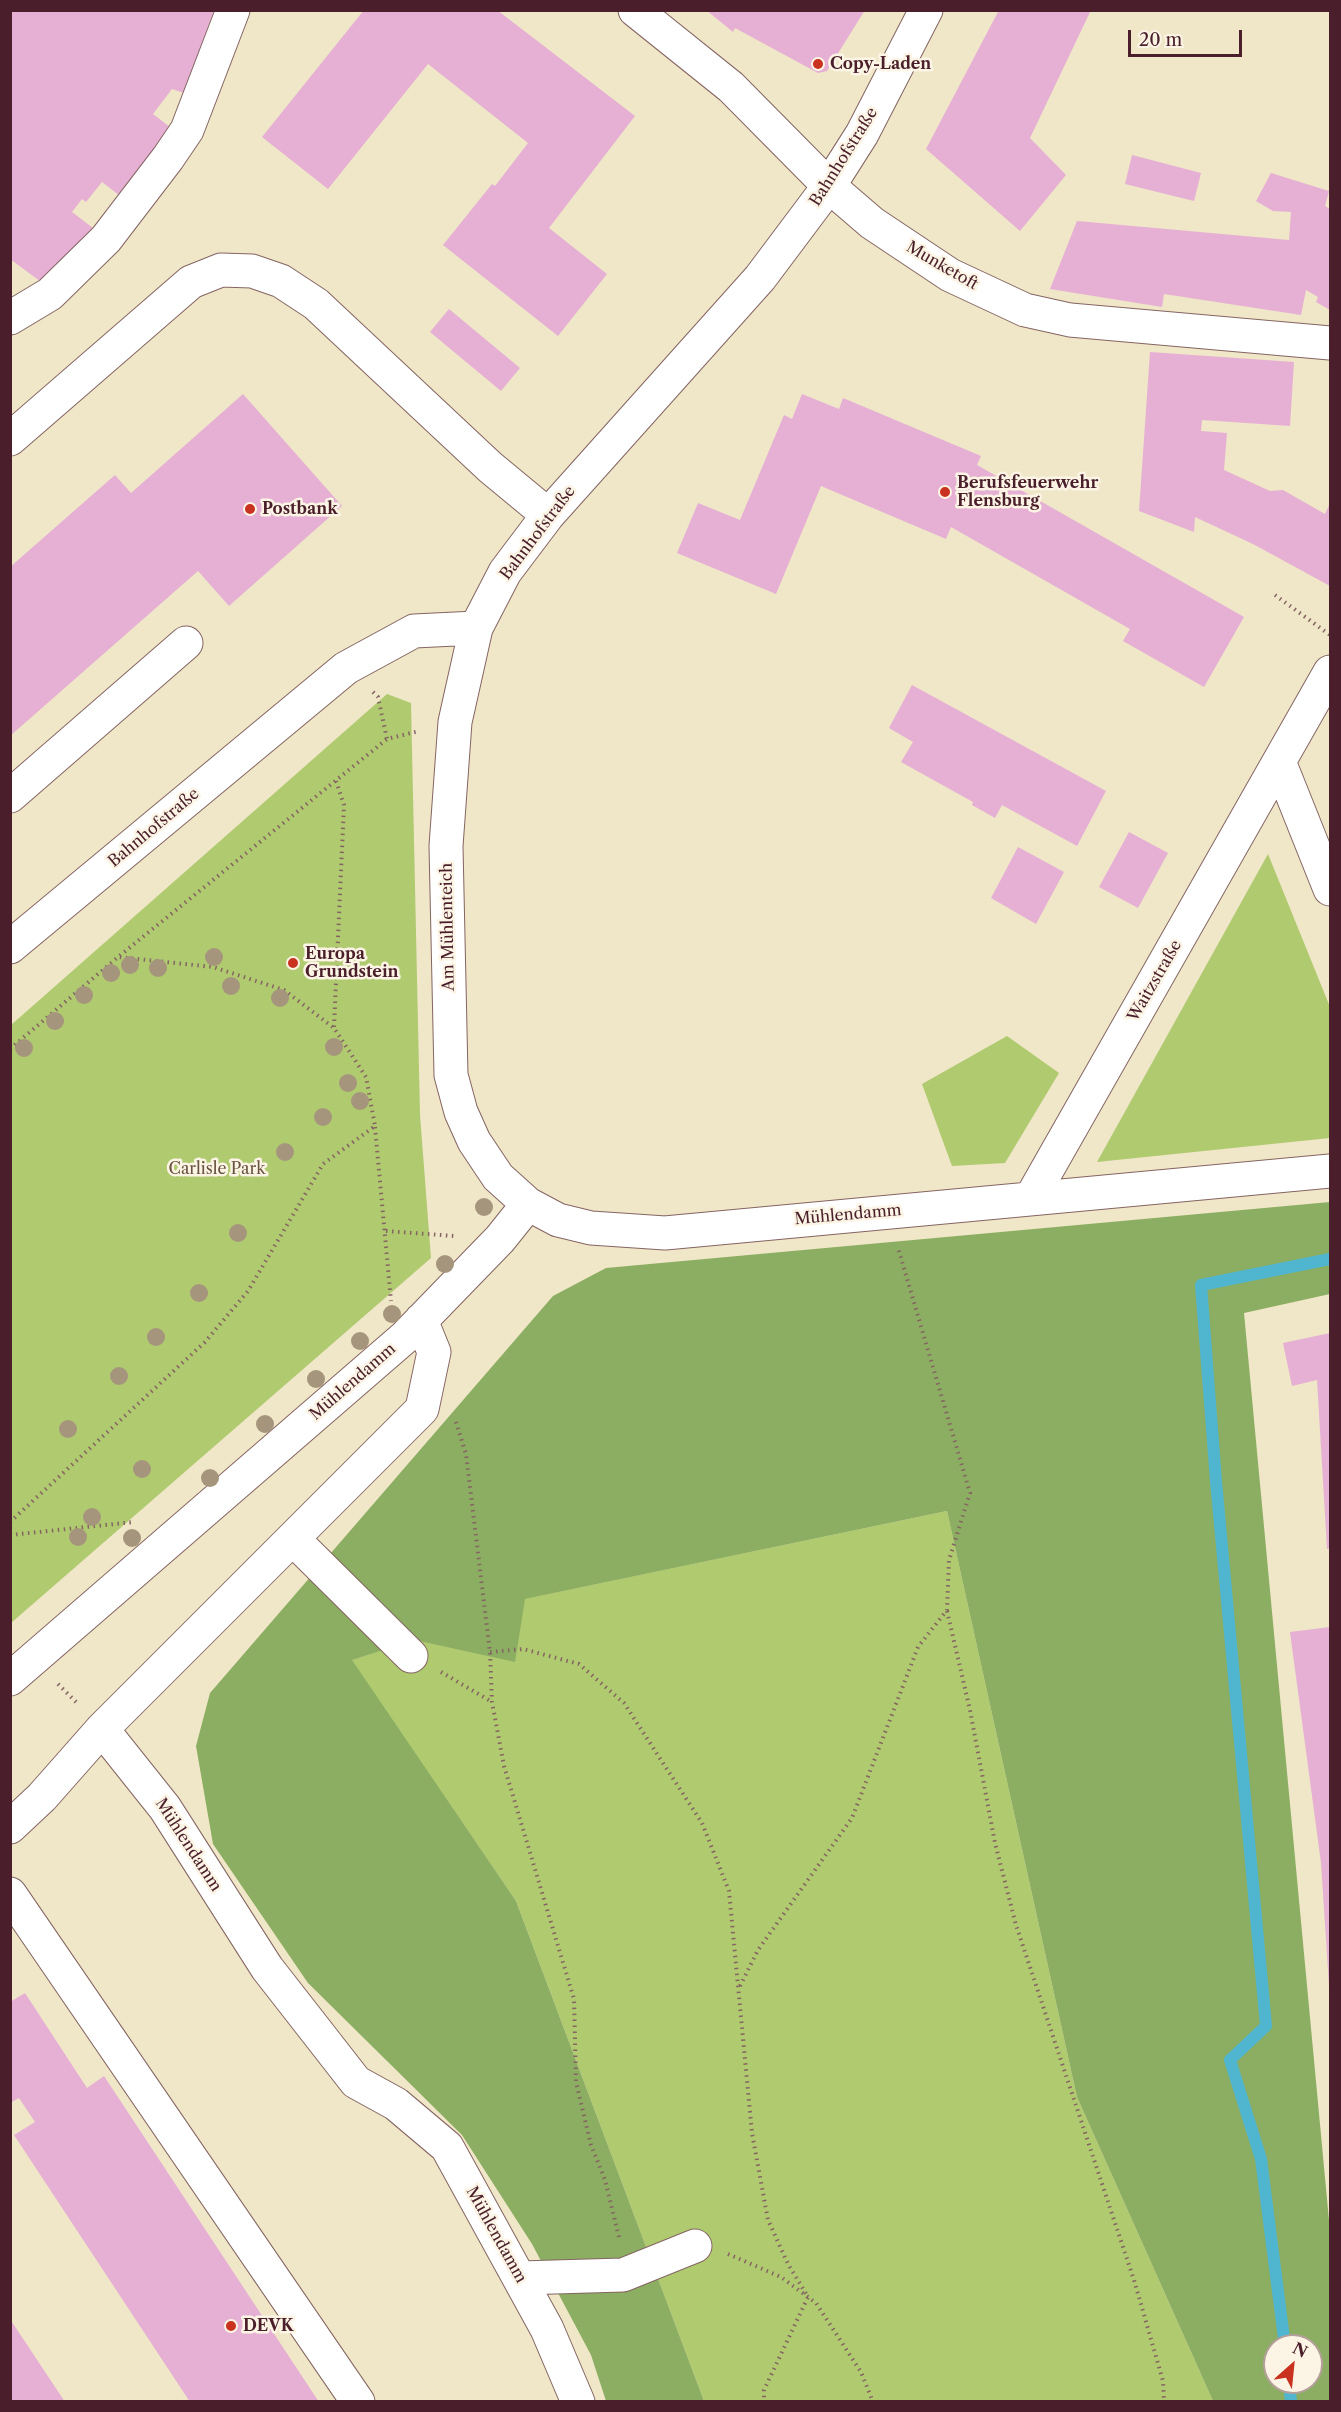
<!DOCTYPE html>
<meta charset="utf-8">
<style>
body{margin:0}
#map{position:relative;width:1341px;height:2412px;overflow:hidden;background:#f0e6c8;font-family:"Libre Caslon Text",serif}
canvas{display:block}
.frame{position:absolute;inset:0;border:12px solid #4a1f2b;pointer-events:none}
.north{position:absolute;left:1263px;top:2334px;width:60px;height:60px;box-sizing:border-box;background:#fcf5e5;border:2px solid #b59f9b;border-radius:50%;rotate:27deg;font-size:16px;font-weight:700;line-height:24px;text-align:center;color:#4a1f2b}
.north::after{content:'';display:block;margin:auto;width:21px;height:27px;background:#c8321e;clip-path:polygon(50% 0,100% 100%,50% 72%,0 100%)}
.scale{position:absolute;left:1128px;top:30px;width:114px;height:27px;box-sizing:border-box;border:3px solid #4a1f2b;border-top:0;padding-left:8px;font-size:18px;line-height:21px;white-space:nowrap;color:#4a1f2b;-webkit-text-stroke:4px #fcf5e5;paint-order:stroke}
</style>
<div id="map">
<canvas width="1341" height="2412"></canvas>
<div class="frame"></div>
<div class="north">N</div>
<div class="scale">20 m</div>
</div>
<script>
const c = document.querySelector('canvas').getContext('2d');
c.lineJoin = 'round';
function paint(path, color) { c.fillStyle = color; c.fill(path, 'evenodd'); }
const poly = rows => new Path2D(rows.map(r => 'M' + r).join(''));
function strokePath(path, color, width, dash) { c.strokeStyle = color; c.lineWidth = width; c.lineCap = dash ? 'butt' : 'round'; c.setLineDash(dash || []); c.stroke(path); }
function write(font, color, halo, rows, align = 'center') {
  c.font = font + ' "Libre Caslon Text",serif'; c.lineWidth = 5; c.setLineDash([]); c.textBaseline = 'middle'; c.strokeStyle = halo; c.fillStyle = color; for (const [text, x, y, turn = 0] of rows) {
    c.save(); c.translate(x, y); c.rotate((+turn || 0) * Math.PI / 180); c.textAlign = isNaN(turn) ? turn : align; if (halo) c.strokeText(text, 0, 0); c.fillText(text, 0, 0); c.restore();
  }
}
const green = poly([
 [387,694,411,703,420,1115,431,1258,11,1623,11,1025],
 [1268,854,1330,1007,1330,1138,1097,1162],
 [1007,1036,1059,1073,1005,1163,952,1166,922,1084],
 [947,1511,1077,2097,1213,2401,704,2401,516,1901,351,1660,415,1640,524,1599]
]);
const forest = poly([
 [1330,1202,1330,1294,1244,1313,1330,2231,1330,2401,1213,2401,1077,2097,947,1511,525,1599,515,1662,415,1640,352,1660,516,1901,704,2401,606,2401,591,2355,532,2244,462,2135,308,1983,213,1844,196,1746,210,1693,553,1296,606,1268],
 [1275,2346,1311,2346,1311,2382,1275,2382]
]);
const stream = poly([
 [1285,2346,1261,2159,1230,2060,1266,2026,1216,1481,1201,1285,1330,1259],
 [1289,2382,1291,2402]
]);
const building = poly([
 [10,10,214,10,184,93,172,89,153,114,175,131,124,199,102,182,86,202,82,199,72,212,93,228,48,287,10,259],
 [364,10,497,10,635,116,549,228,607,274,558,336,443,245,492,184,495,186,528,143,428,64,328,189,262,137],
 [706,10,865,10,827,71,818,73,735,28,733,32],
 [999,10,1091,10,1030,138,1066,175,1020,231,926,149],
 [1132,155,1201,173,1194,201,1125,184],
 [1271,173,1329,191,1325,206,1330,209,1330,310,1316,302,1318,297,1306,290,1301,315,1164,294,1162,307,1050,289,1077,221,1289,240,1291,212,1273,211,1256,201],
 [449,309,520,368,501,391,430,332],
 [1150,352,1294,362,1290,426,1202,420,1201,431,1227,433,1224,470,1270,491,1283,490,1325,514,1330,503,1330,586,1253,544,1195,517,1194,532,1139,511],
 [243,394,342,506,229,606,198,571,10,736,10,567,115,475,131,493],
 [802,394,839,409,843,398,981,456,977,465,1244,617,1204,687,1123,641,1130,629,951,527,946,539,821,486,776,594,677,553,698,503,740,520,784,415,792,419],
 [912,685,1106,791,1077,846,1002,805,995,818,972,805,973,802,901,762,913,742,889,728],
 [1129,832,1168,853,1138,908,1099,887],
 [1018,847,1064,872,1036,924,991,898],
 [1330,1333,1330,1548,1327,1549,1317,1380,1292,1386,1283,1343],
 [1330,1627,1330,1986,1329,1986,1321,1863,1290,1632],
 [25,1993,87,2088,104,2076,319,2402,190,2402,14,2135,35,2122,19,2098,10,2103,10,2002],
 [10,2319,65,2402,10,2402]
]);
const path = poly([
 [1275,595,1330,635],
 [373,692,378,697,387,739,419,731],
 [334,1027,344,805,335,778],
 [10,1049,118,957,387,739],
 [375,1127,391,1301],
 [386,1231,454,1236],
 [456,1422,466,1454,490,1652,492,1702,504,1766,574,1999,576,2082,591,2145,605,2180,619,2237],
 [10,1522,205,1342,248,1291,323,1164,375,1126,366,1077,334,1028,284,990,213,967,118,957],
 [10,1535,134,1522],
 [947,1611,970,1710,995,1843,1016,1925,1134,2280,1163,2381,1164,2402],
 [490,1652,523,1649,579,1664,624,1703,702,1823,729,1891,752,2133,768,2220,788,2264,808,2297,764,2390,764,2402],
 [441,1672,492,1702],
 [58,1684,78,1704],
 [740,1986,758,1950,852,1818,918,1647,947,1610,949,1560,970,1493,898,1248],
 [728,2254,781,2277,816,2303,861,2372,873,2402]
]);
const minor = poly([
 [635,10,731,87,829,186,872,223,950,275,1025,310,1070,320,1330,343],
 [926,10,862,134,829,186,760,278,548,515,505,572,476,628,455,722,446,846,451,1075,461,1112,474,1141,498,1177,528,1204,558,1220,591,1228,665,1233,1330,1171],
 [10,318,50,294,106,239,168,158,187,130,233,10],
 [10,439,191,282,221,270,252,271,281,281,316,304,490,467,548,515],
 [1280,764,1330,889],
 [10,796,186,643],
 [10,947,346,668,414,631,476,628],
 [1031,1198,1330,672],
 [293,1539,411,1656],
 [10,1679,405,1337,500,1239,528,1204],
 [102,1729,165,1808,267,1968,356,2082,396,2104,447,2147,547,2329,578,2402],
 [10,1827,42,1797,102,1729,422,1409,434,1352,421,1320],
 [10,1894,358,2402],
 [520,2278,623,2275,695,2246]
]);
const trees = [
 [214,957],
 [130,965],
 [158,968],
 [111,973],
 [231,986],
 [84,995],
 [280,998],
 [55,1021],
 [334,1047],
 [24,1048],
 [348,1083],
 [360,1101],
 [323,1117],
 [285,1152],
 [484,1207],
 [238,1233],
 [445,1264],
 [199,1293],
 [392,1314],
 [156,1337],
 [360,1341],
 [119,1376],
 [316,1379],
 [265,1424],
 [68,1429],
 [142,1469],
 [210,1478],
 [92,1517],
 [78,1537],
 [132,1538]
];
const markers = [
 [818,64,6,"#c8321e"],
 [945,492,6,"#c8321e"],
 [250,509,6,"#c8321e"],
 [293,963,6,"#c8321e"],
 [231,2326,6,"#c8321e"]
];
const poiNames = [
 ["Copy-Laden",830,64],
 ["Berufsfeuerwehr",957,483],
 ["Flensburg",957,501],
 ["Postbank",262,509],
 ["Europa",305,954],
 ["Grundstein",305,972],
 ["DEVK",243,2326]
];
const streetNames = [
 ["Bahnhofstraße",844,157,-58],
 ["Munketoft",942,266,30],
 ["Bahnhofstraße",538,533,-53],
 ["Bahnhofstraße",154,828,-40],
 ["Am Mühlenteich",448,927,-91],
 ["Waitzstraße",1155,981,-60],
 ["Mühlendamm",848,1215,-5],
 ["Mühlendamm",353,1382,-41],
 ["Mühlendamm",188,1845,57],
 ["Mühlendamm",496,2235,61]
];
const parkNames = [
 ["Carlisle Park",217,1169]
];
paint(green, '#b0ca70');
paint(forest, '#8cae62');
strokePath(stream, '#50b5cf', 12);
paint(building, '#e5b0d4');
strokePath(minor, '#846562', 35);
strokePath(path, '#846562', 4, [1.5, 4.5]);
strokePath(minor, '#fff', 33);
c.fillStyle = '#a6957d';
for (const [x, y] of trees) { c.beginPath(); c.arc(x, y, 9, 0, 2 * Math.PI); c.fill(); }
for (const [x, y, r, color] of markers) { const dot = new Path2D(); dot.arc(x, y, r, 0, 2 * Math.PI); c.fillStyle = color; c.fill(dot); strokePath(dot, '#fcf5e5', 2); }
write('bold 16px', '#4a1f2b', '#fcf5e5', poiNames, 'left');
write('16px', '#4a1f2b', '#fcf5e5', streetNames);
write('16px', '#695240', '#fcf5e5', parkNames);
</script>
